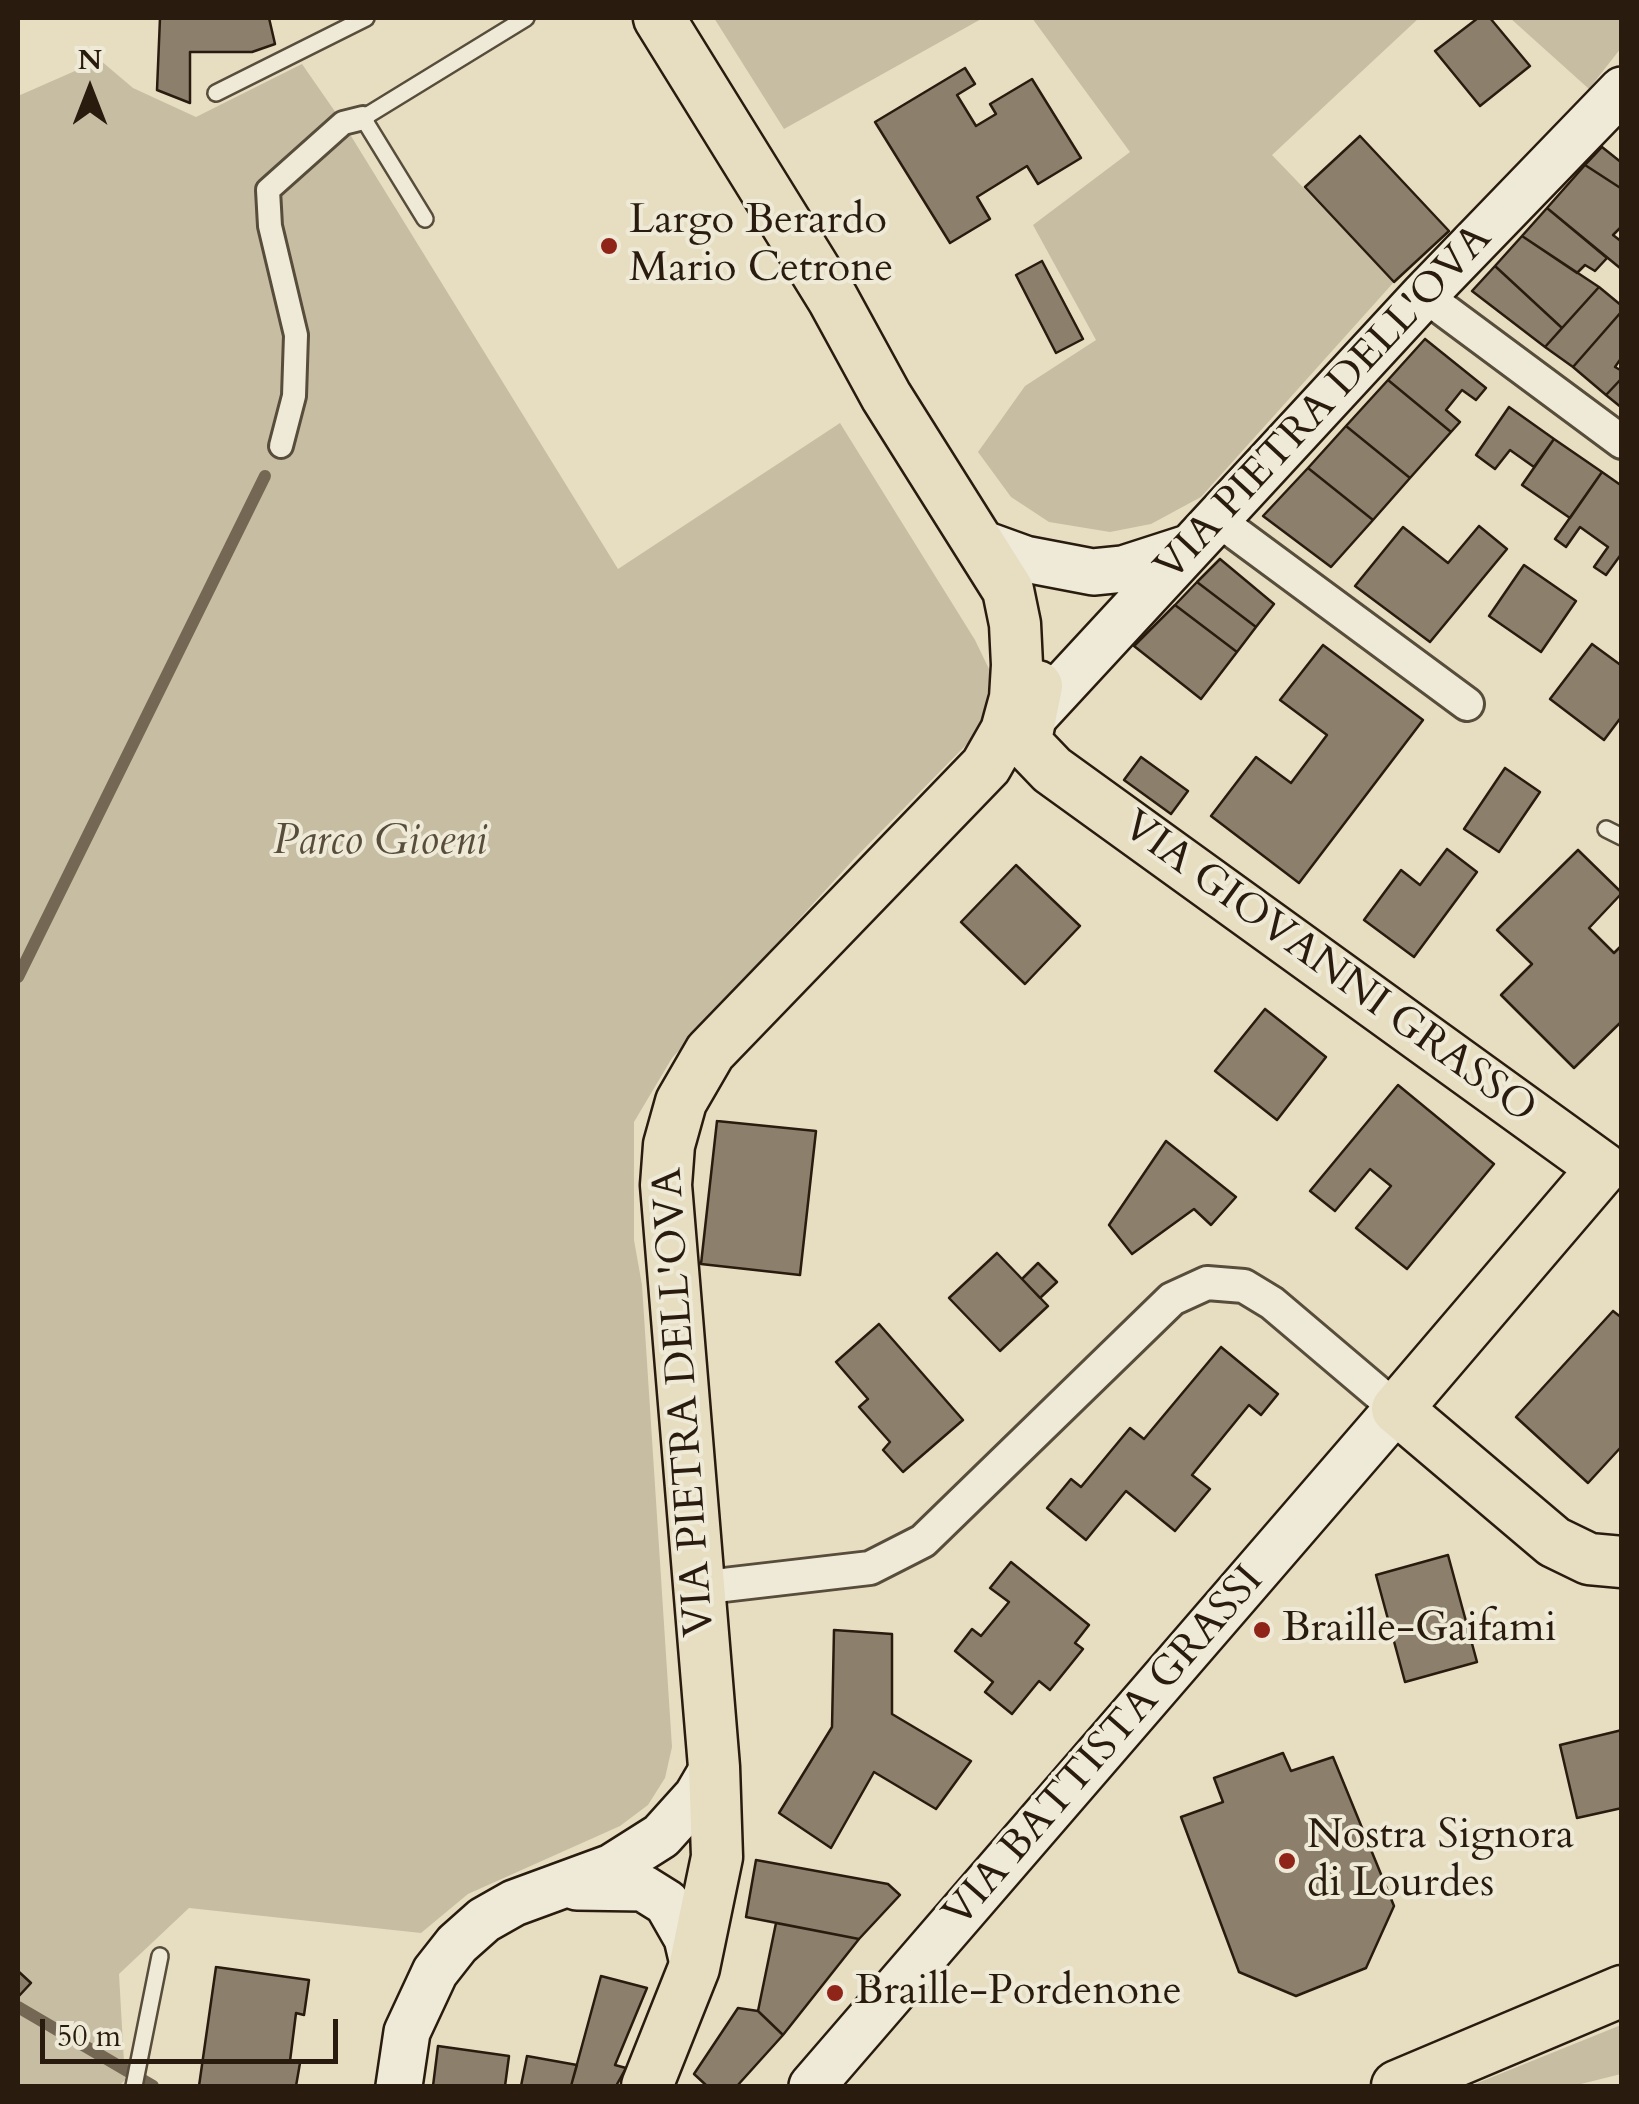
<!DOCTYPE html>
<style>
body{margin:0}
#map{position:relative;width:1639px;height:2104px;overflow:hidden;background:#e7dec2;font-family:Cardo,serif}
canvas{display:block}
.frame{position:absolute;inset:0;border:20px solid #291b0e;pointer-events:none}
.north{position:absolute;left:40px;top:40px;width:100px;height:100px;-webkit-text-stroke:8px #efead7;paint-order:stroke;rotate:0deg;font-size:28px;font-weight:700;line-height:40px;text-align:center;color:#291b0e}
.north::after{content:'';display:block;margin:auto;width:35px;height:45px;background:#291b0e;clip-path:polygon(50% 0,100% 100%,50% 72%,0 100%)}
.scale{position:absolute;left:40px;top:2019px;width:298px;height:45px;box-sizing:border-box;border:5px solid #291b0e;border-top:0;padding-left:12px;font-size:30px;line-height:35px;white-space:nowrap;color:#291b0e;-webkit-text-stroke:8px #efead7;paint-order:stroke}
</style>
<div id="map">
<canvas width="1639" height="2104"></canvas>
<div class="frame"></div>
<div class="north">N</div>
<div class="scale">50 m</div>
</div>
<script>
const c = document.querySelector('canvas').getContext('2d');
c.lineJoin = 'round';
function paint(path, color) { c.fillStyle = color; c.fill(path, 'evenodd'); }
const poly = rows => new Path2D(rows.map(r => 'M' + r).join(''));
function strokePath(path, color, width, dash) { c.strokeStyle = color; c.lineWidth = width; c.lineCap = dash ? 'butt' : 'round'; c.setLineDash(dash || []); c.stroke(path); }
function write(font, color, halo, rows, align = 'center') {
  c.font = font + ' Cardo,serif'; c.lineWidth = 8; c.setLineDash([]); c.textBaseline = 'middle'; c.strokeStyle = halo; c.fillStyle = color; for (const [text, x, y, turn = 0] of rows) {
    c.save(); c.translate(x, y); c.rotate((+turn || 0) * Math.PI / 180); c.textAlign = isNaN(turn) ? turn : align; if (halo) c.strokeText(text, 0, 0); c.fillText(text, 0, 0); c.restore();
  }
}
const green = poly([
 [714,18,983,18,784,129],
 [1032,18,1419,18,1272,155,1394,282,1201,497,1151,524,1110,532,1049,522,1011,497,978,452,1025,386,1096,340,1033,225,1130,152],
 [1510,18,1621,18,1621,48,1589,89],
 [100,60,133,88,196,117,302,64,343,123,618,569,840,423,975,640,990,671,985,714,968,743,854,859,672,1058,634,1122,634,1240,642,1285,672,1747,665,1778,648,1805,620,1826,468,1894,421,1933,189,1908,119,1974,125,2080,119,2086,18,2086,18,96],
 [1621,2025,1621,2074,1573,2086,1470,2086]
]);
const stream = poly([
 [18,977,265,476],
 [18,2007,153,2086]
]);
const building = poly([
 [160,18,269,18,275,44,252,52,190,52,190,103,157,90,160,18],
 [1478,18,1490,18,1530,66,1480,106,1435,51,1478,18],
 [965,68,975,84,957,95,976,126,996,114,990,104,1032,79,1081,158,1038,184,1027,166,977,197,990,219,950,243,875,122,965,68],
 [1360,136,1449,231,1394,282,1305,187,1360,136],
 [1602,147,1622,163,1622,189,1585,165,1602,147],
 [1585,165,1622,189,1622,226,1613,235,1622,242,1620,268,1547,208,1585,165],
 [1547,208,1607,258,1595,271,1585,265,1577,273,1522,236,1547,208],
 [1522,236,1599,287,1562,328,1495,266,1522,236],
 [1042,261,1083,339,1056,353,1016,275,1042,261],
 [1495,266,1562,328,1545,347,1472,291,1495,266],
 [1599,287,1622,306,1622,311,1573,367,1545,347,1599,287],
 [1622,311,1622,357,1615,367,1622,371,1622,378,1606,395,1573,367,1622,311],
 [1425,339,1486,388,1476,400,1462,390,1446,410,1460,422,1451,432,1388,380,1425,339],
 [1622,378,1622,408,1606,395,1622,378],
 [1388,380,1451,432,1410,478,1346,426,1388,380],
 [1509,407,1554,439,1534,467,1510,450,1495,469,1476,455,1509,407],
 [1346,426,1410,478,1373,520,1308,468,1346,426],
 [1554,439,1602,472,1570,518,1522,485,1554,439],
 [1308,468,1373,520,1331,567,1263,516,1308,468],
 [1602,472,1622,486,1622,553,1606,575,1594,567,1608,547,1580,527,1566,547,1555,539,1602,472],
 [1479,526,1507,549,1430,642,1355,586,1403,527,1448,563,1479,526],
 [1220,559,1274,604,1256,627,1197,582,1220,559],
 [1524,565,1576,601,1541,652,1489,616,1524,565],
 [1197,582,1256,627,1237,652,1175,605,1197,582],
 [1175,605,1237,652,1201,699,1134,646,1175,605],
 [1592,644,1622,666,1622,716,1604,740,1550,699,1592,644],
 [1323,645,1423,720,1299,883,1211,816,1256,757,1291,783,1327,735,1280,700,1323,645],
 [1141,757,1188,791,1171,814,1124,780,1141,757],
 [1505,768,1540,792,1499,852,1464,829,1505,768],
 [1447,849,1477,872,1414,957,1364,920,1401,870,1420,885,1447,849],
 [1578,850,1622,893,1589,928,1614,953,1622,945,1622,1021,1574,1068,1501,995,1532,964,1497,930,1578,850],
 [1016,865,1080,926,1025,984,961,922,1016,865],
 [1265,1009,1326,1057,1277,1120,1215,1071,1265,1009],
 [1398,1085,1494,1164,1407,1269,1356,1228,1391,1186,1370,1169,1335,1211,1310,1191,1398,1085],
 [717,1121,816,1131,800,1275,701,1264,717,1121],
 [1166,1141,1236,1197,1211,1225,1194,1209,1132,1254,1109,1225,1166,1141],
 [997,1253,1048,1306,1000,1351,949,1298,997,1253],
 [1038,1263,1057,1282,1040,1298,1022,1279,1038,1263],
 [1613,1311,1622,1318,1622,1446,1588,1483,1516,1417,1613,1311],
 [879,1324,963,1420,903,1472,883,1450,890,1442,859,1407,868,1399,836,1362,879,1324],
 [1221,1347,1278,1394,1261,1415,1249,1405,1192,1475,1210,1489,1175,1531,1126,1491,1086,1540,1047,1508,1071,1479,1081,1487,1130,1428,1144,1439,1221,1347],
 [1448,1555,1477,1662,1405,1682,1376,1575,1448,1555],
 [1011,1562,1089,1625,1075,1643,1083,1649,1050,1690,1039,1681,1012,1714,985,1692,993,1682,955,1651,972,1629,981,1636,1009,1602,990,1588,1011,1562],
 [834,1630,892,1634,892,1714,971,1761,936,1809,874,1772,831,1848,779,1813,832,1727,834,1630],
 [1622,1730,1622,1808,1577,1818,1560,1745,1622,1730],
 [1283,1753,1291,1771,1333,1757,1394,1906,1366,1968,1296,1996,1239,1972,1181,1817,1223,1802,1214,1778,1283,1753],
 [756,1860,888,1884,900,1895,859,1939,746,1917,756,1860],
 [776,1923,859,1939,783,2035,758,2011,776,1923],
 [216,1967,309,1980,304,2015,296,2013,290,2061,300,2063,296,2086,199,2086,216,1967],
 [18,1971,31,1983,18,1997,18,1971],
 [601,1976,647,1988,615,2065,626,2068,616,2086,571,2086,601,1976],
 [738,2008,758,2011,783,2035,737,2086,707,2086,694,2074,738,2008],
 [438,2046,509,2056,505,2086,433,2086,438,2046],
 [527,2056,577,2065,571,2086,521,2086,527,2056]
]);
const service = poly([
 [216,93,366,18],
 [425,219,363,118,526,18],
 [1606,829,1622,837],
 [134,2086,160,1956]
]);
const pedestrian = poly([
 [281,446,294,396,296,335,270,226,268,190,343,123,363,118]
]);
const minor = poly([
 [1424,295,1622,442],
 [1218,520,1467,704],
 [698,1588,870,1568,923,1541,1172,1299,1207,1283,1244,1286,1272,1303,1397,1409]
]);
const secondary = poly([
 [978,542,1025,559,1093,572,1123,569,1188,548],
 [1031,720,1424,295,1622,90],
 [577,1887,643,1888,667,1903,687,1938,694,1968],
 [399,2086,407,2032,435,1972,457,1944,484,1920,514,1903,612,1867,661,1836,697,1796,714,1767],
 [812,2086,1397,1409]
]);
const primary = poly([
 [1037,686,1027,735,1029,746,1052,770,1603,1168,1397,1409,1554,1542,1589,1559,1622,1562],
 [647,2086,694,1968,717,1857,714,1767,666,1185,669,1145,681,1102,710,1052,986,766,1006,731,1015,698,1017,665,1015,624,1008,590,886,396,833,299,659,18],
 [1397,2086,1622,1991]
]);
const markers = [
 [609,246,10,"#8f2418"],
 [1262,1630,10,"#8f2418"],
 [1287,1861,10,"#8f2418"],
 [835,1993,10,"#8f2418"]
];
const poiNames = [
 ["Largo Berardo",629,222],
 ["Mario Cetrone",629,270],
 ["Braille-Gaifami",1282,1630],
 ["Nostra Signora",1307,1837],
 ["di Lourdes",1307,1885],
 ["Braille-Pordenone",855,1993]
];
const streetNames = [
 ["VIA PIETRA DELL'OVA",1325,404,-47],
 ["VIA GIOVANNI GRASSO",1328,969,36],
 ["VIA PIETRA DELL'OVA",686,1402,-94],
 ["VIA BATTISTA GRASSI",1105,1748,-49]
];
const parkNames = [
 ["Parco Gioeni",380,843]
];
paint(green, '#c7bda3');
strokePath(stream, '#746855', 12);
paint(building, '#8c806c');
strokePath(building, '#291b0e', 2.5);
strokePath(service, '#584c3b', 20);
strokePath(pedestrian, '#584c3b', 28);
strokePath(minor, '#584c3b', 38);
strokePath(secondary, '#291b0e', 50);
strokePath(primary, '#291b0e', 55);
strokePath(service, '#efead7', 15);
strokePath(pedestrian, '#efead7', 22);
strokePath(minor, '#efead7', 32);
strokePath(secondary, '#efead7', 45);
strokePath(primary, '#e7dec2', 50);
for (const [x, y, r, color] of markers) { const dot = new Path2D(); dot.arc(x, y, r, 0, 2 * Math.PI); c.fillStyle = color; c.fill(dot); strokePath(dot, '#efead7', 4); }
write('42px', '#291b0e', '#efead7', poiNames, 'left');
write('42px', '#291b0e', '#efead7', streetNames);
write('italic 42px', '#584c3b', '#efead7', parkNames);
</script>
